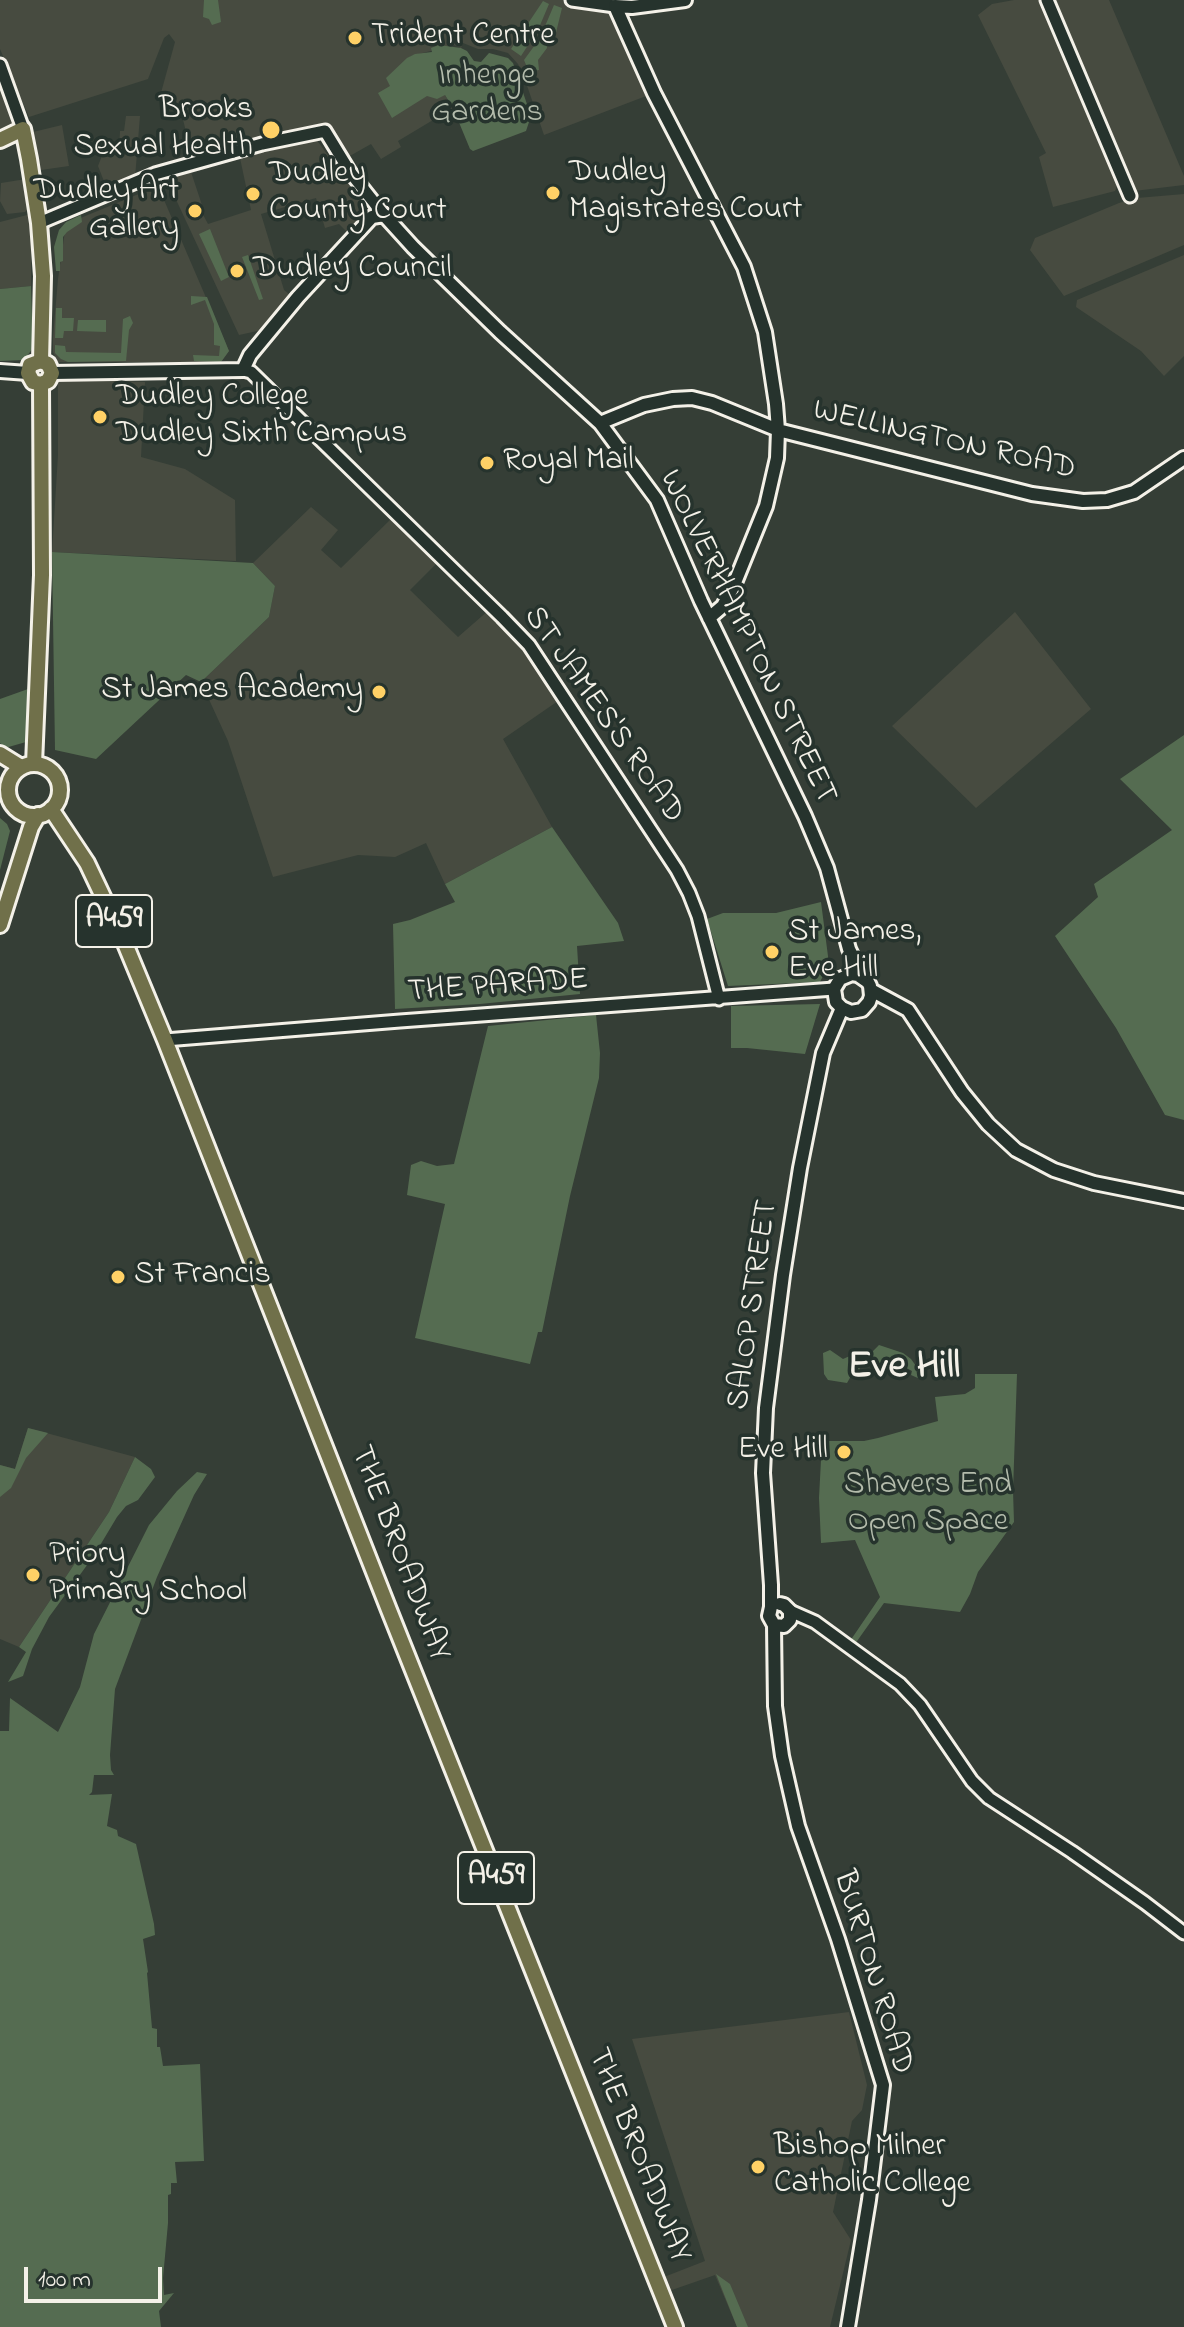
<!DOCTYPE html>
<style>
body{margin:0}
#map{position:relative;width:1184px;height:2327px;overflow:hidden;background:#353e36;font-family:"Indie Flower",sans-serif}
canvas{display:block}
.scale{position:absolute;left:24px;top:2267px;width:138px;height:36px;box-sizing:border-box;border:4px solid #f4f1e8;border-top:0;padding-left:10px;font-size:24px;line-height:28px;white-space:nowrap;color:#f4f1e8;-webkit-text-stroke:6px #26332d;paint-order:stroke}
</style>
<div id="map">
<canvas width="1184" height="2327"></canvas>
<div class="scale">100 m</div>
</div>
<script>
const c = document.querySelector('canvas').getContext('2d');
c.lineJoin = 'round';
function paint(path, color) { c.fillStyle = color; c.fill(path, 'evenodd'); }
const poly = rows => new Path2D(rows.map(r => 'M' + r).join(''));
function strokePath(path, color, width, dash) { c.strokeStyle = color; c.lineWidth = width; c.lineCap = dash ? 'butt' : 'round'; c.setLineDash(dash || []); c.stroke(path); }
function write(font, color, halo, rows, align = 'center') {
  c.font = font + ' "Indie Flower",sans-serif'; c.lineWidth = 7; c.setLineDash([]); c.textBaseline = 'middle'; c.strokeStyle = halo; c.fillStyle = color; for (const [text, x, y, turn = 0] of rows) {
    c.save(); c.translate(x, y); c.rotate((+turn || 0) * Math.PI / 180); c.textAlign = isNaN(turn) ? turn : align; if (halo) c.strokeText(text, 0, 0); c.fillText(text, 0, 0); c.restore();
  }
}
const built = poly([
 [0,0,572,0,615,6,615,0,685,0,616,7,654,93,544,135,523,74,518,64,508,53,493,49,478,49,463,43,461,48,454,45,411,56,387,78,445,95,453,108,398,141,401,147,381,159,371,144,348,157,330,129,318,127,210,154,205,154,203,148,191,151,179,104,159,100,175,42,169,34,164,38,148,79,29,117,0,49],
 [1014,0,1044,0,1118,183,1115,191,1053,207,1039,157,1046,153,978,15,992,4],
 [1056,0,1109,0,1184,176,1184,185,1134,191],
 [0,77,15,119,12,124,0,129],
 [126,116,140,116,135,178,107,189,98,166,105,148,119,149,120,131,124,131],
 [62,125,69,166,41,170,33,132],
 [316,139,370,213,347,232,339,224,325,228,316,198,261,214,284,290,289,294,262,330,239,335,166,178,190,169,202,205,199,207,208,224,251,210,240,158],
 [26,179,31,206,25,212,7,214,0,201,1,183],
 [158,186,229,351,221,362,58,362,53,352,53,337,58,279,66,224],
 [1184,194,1184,245,1064,296,1030,250,1035,238,1119,203,1137,198],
 [31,214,31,286,0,289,0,222],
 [1184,255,1184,356,1164,376,1141,351,1076,307,1077,300],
 [58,379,145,382,141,457,185,469,235,500,236,561,52,552,58,455],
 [311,507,338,530,321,550,341,568,392,518,437,563,410,590,458,637,489,610,532,661,558,701,503,739,552,827,445,884,426,843,395,857,358,855,273,877,228,741,201,682,269,617,275,586,253,563],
 [1015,612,1091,709,976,808,892,726],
 [28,1428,135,1457,109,1512,19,1647,0,1639,0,1465,15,1469],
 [849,2012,867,2085,862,2110,852,2121,833,2212,851,2240,830,2327,737,2327,715,2275,669,2291,664,2277,705,2261,632,2039]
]);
const green = poly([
 [204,0,218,0,221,22,212,25,209,19,203,17],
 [543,1,549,4,538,30,521,56,511,49],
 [554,5,562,8,554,41,546,39,547,48,538,60,539,70,529,72,524,60,540,38],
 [439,45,461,48,467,51,474,61,481,62,489,53,508,58,513,63,531,116,526,131,473,151,470,149,453,108,445,95,437,99,427,96,392,118,378,93,390,86,386,78,407,58,415,54,432,52,431,48],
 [81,215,82,222,67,232,63,237,63,261,60,262,60,271,56,271,54,247,59,230,66,222],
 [210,229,229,277,221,281,199,234],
 [248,255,263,299,259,300,242,257],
 [31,286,33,348,24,360,0,361,0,289],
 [191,296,207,297,229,351,221,362,194,361,193,355,219,356,220,346,214,345,214,324,205,300,191,305],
 [56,308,62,308,62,318,74,318,73,331,64,331,63,338,55,338],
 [130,316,133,323,129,330,126,361,68,362,61,359,55,353,55,345,65,346,66,352,121,353,123,319],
 [78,320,106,320,106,332,77,331],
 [52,552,253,563,275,586,269,617,201,682,186,675,96,759,55,750],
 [28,689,26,742,5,748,0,743,0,699],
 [1184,735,1184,1120,1165,1115,1116,1028,1055,936,1098,897,1094,884,1172,830,1120,779],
 [0,818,7,824,10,831,0,870],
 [552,827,618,923,624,941,577,946,580,994,480,1004,395,1009,393,924,410,920,455,902,445,884],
 [821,902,829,964,820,982,728,986,707,919,723,913,776,913],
 [820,1004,805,1054,747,1048,731,1048,731,1006],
 [596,1015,600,1053,599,1078,570,1196,542,1332,538,1332,530,1364,415,1338,445,1204,407,1195,411,1165,421,1161,437,1166,454,1164,488,1026],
 [879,1345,903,1353,911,1359,921,1373,920,1379,911,1375,912,1371,901,1365,896,1372,885,1367,874,1368,872,1352],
 [830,1350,843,1359,852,1355,859,1356,860,1372,851,1376,847,1383,828,1380,824,1374,823,1353],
 [975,1374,1017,1374,1013,1491,1014,1522,978,1572,970,1594,960,1612,884,1603,855,1644,850,1641,880,1597,855,1540,821,1543,819,1498,822,1441,864,1441,878,1438,938,1421,935,1397,965,1394,975,1388],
 [28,1428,48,1433,26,1458,11,1488,0,1497,0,1465,15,1469],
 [135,1457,151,1469,155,1477,138,1500,126,1506,117,1517,93,1557,49,1617,32,1649,23,1676,8,1682,26,1652,19,1647,109,1512],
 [197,1472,207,1474,194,1495,157,1577,115,1689,110,1755,111,1770,114,1775,94,1775,92,1792,89,1795,112,1794,107,1826,117,1830,118,1836,136,1844,154,1924,155,1935,143,1939,148,1972,147,1973,152,2028,157,2029,157,2047,160,2047,163,2066,200,2064,204,2161,175,2162,177,2183,171,2183,171,2194,168,2195,168,2223,163,2278,164,2295,174,2293,159,2311,161,2327,0,2327,0,1731,9,1731,10,1698,58,1732,80,1687,94,1634,149,1525,177,1491],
 [716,2274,730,2284,748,2327,737,2327]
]);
const tertiary = poly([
 [572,0,615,6],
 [1047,0,1130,196],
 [0,65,23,129],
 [39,223,155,174,262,144,325,131,350,172,384,215],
 [243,370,251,372,502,617,529,645,677,870,689,893,698,916,719,999],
 [165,1040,400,1021,834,989],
 [790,1611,815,1622,900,1684,920,1705,972,1781,989,1798,1072,1852,1145,1903,1184,1933]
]);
const secondary = poly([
 [685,0,632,7,615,6,654,93,744,267,765,332,776,404,778,430,777,458,766,506,734,585,723,606,709,618],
 [0,371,28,373],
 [52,373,243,370,250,355,298,297,372,217,384,215,413,247,500,332,600,423,657,500,701,601,805,816,827,868,849,949,858,968,868,982,870,986,871,996,869,1002,862,1010,851,1012,842,1008,836,1002,834,989,840,979,852,974,858,975,868,982],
 [600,423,644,405,673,399,692,398,712,403,778,430,1032,494,1083,501,1107,500,1134,492,1184,458],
 [871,990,908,1010,962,1092,988,1124,1016,1150,1054,1170,1094,1183,1184,1201],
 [842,1008,823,1053,800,1168,783,1275,766,1408,763,1473,771,1585,771,1607,769,1616,774,1625,775,1706,782,1756,798,1826,838,1939,883,2085,869,2200,848,2327],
 [774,1625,784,1626,790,1620,790,1611,784,1605,780,1604]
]);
const primary = poly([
 [0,140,23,129,29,159,39,223,43,276,41,361],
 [41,361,30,365,28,373,33,382,41,384],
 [41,361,48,364,52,373,48,381,41,384],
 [0,754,21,767],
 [34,764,42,575,41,384],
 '8 790a26 26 0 1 1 52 0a26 26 0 1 1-52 0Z',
 [51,809,87,863,124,941,165,1040,389,1610,675,2327],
 [0,925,31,827,38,815]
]);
const markers = [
 [355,38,8,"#ffd166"],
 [271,130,10,"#ffd166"],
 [553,193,8,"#ffd166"],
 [253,194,8,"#ffd166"],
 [195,211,8,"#ffd166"],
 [237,271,8,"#ffd166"],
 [100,417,8,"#ffd166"],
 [487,463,8,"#ffd166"],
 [379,692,8,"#ffd166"],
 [772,952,8,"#ffd166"],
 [118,1277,8,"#ffd166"],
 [844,1452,8,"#ffd166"],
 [33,1575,8,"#ffd166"],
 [758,2167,8,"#ffd166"]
];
const shields = [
 [114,921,76],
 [496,1878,76]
];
const shieldNames = [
 ["A459",114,921],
 ["A459",496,1878]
];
const poiNames = [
 ["Trident Centre",371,38],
 ["Brooks",253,112,"right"],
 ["Sexual Health",253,149,"right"],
 ["Dudley",569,175],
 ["Magistrates Court",569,212],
 ["Dudley",269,176],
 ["County Court",269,213],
 ["Dudley Art",179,193,"right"],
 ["Gallery",179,230,"right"],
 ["Dudley Council",253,271],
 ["Dudley College",116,399],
 ["Dudley Sixth Campus",116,436],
 ["Royal Mail",503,463],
 ["St James Academy",363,692,"right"],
 ["St James,",788,934],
 ["Eve Hill",788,971],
 ["St Francis",134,1277],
 ["Eve Hill",828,1452,"right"],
 ["Priory",49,1557],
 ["Primary School",49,1594],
 ["Bishop Milner",774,2149],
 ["Catholic College",774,2186]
];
const parkNames = [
 ["Inhenge",487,78],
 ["Gardens",487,115],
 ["Shavers End",928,1487],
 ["Open Space",928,1524]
];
const streetNames = [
 ["WELLINGTON ROAD",944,442,13],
 ["WOLVERHAMPTON STREET",746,638,64],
 ["ST JAMES'S ROAD",602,716,55],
 ["THE PARADE",498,988,-4],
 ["SALOP STREET",755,1305,-82],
 ["THE BROADWAY",398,1554,69],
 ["BURTON ROAD",871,1973,73],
 ["THE BROADWAY",637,2156,68]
];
const districtNames = [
 ["Eve Hill",904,1369]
];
paint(built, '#474b40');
paint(green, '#556c51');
strokePath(tertiary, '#f4f1e8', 17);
strokePath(secondary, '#f4f1e8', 18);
strokePath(primary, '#f4f1e8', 20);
strokePath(tertiary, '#26332d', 11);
strokePath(secondary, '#26332d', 12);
strokePath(primary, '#70704a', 14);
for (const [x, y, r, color] of markers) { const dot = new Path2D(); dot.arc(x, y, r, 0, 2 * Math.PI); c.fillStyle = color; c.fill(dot); strokePath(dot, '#26332d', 3); }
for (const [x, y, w] of shields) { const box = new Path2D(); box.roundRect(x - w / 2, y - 26, w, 52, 6); c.fillStyle = '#26332d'; c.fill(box); strokePath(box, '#f4f1e8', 2); }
write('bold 30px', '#f4f1e8', null, shieldNames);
write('32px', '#f4f1e8', '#26332d', poiNames, 'left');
write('32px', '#b4bcac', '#26332d', parkNames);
write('32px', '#f4f1e8', '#26332d', streetNames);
write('bold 40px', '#f4f1e8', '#26332d', districtNames);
</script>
